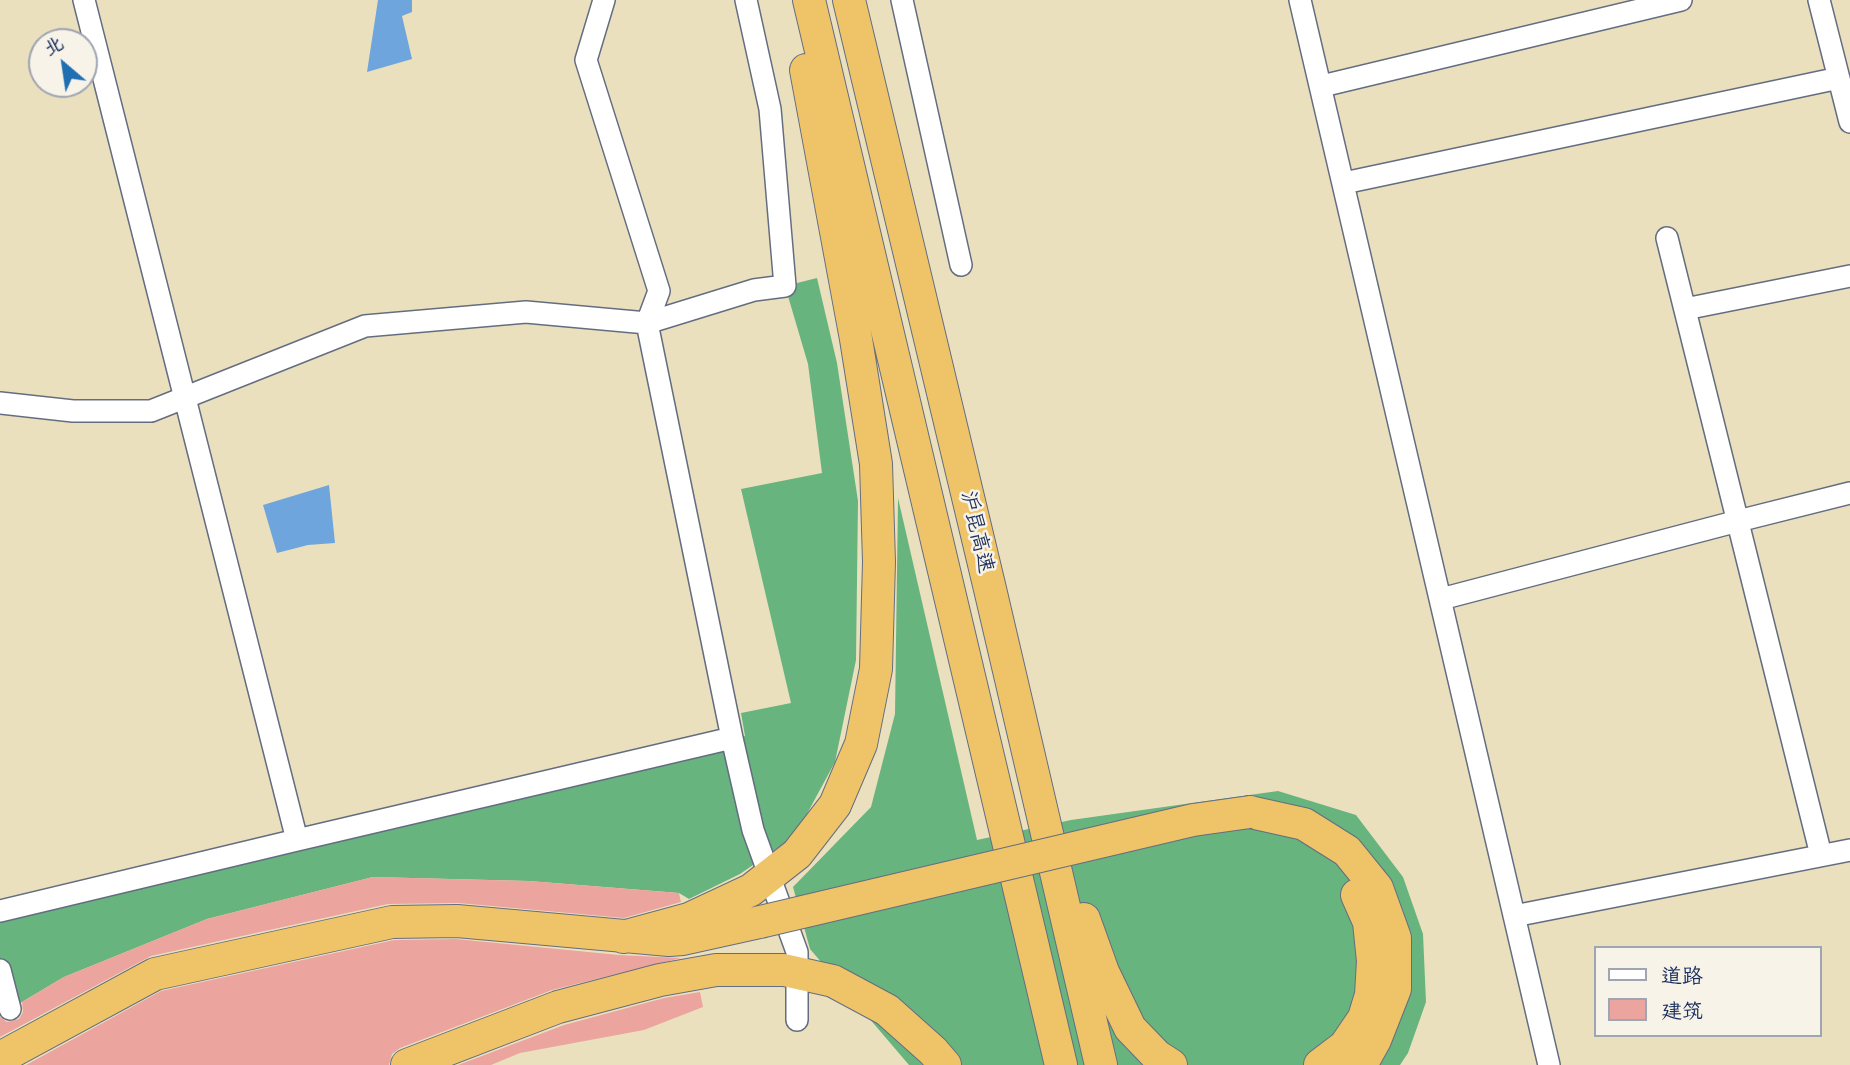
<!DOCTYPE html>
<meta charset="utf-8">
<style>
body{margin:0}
#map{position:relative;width:1850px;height:1065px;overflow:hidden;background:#ebe0be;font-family:"Comic Neue","LXGW WenKai TC",sans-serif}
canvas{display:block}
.legend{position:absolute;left:1594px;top:946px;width:228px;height:91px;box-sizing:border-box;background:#f7f3e8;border:2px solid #9fa5b1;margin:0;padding:9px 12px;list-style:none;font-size:21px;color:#1b2f5e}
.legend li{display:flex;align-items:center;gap:14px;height:35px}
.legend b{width:35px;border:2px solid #9fa5b1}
.north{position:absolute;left:28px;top:28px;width:70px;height:70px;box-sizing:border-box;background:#f7f3e8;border:2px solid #9fa5b1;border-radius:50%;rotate:331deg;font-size:19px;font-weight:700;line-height:28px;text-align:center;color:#1b2f5e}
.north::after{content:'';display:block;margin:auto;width:24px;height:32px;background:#1f6fb2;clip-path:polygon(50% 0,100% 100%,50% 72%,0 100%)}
</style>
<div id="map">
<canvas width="1850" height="1065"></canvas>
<ul class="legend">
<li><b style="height:9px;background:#fff"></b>道路</li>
<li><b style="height:19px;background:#eba59e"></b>建筑</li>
</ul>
<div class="north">北</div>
</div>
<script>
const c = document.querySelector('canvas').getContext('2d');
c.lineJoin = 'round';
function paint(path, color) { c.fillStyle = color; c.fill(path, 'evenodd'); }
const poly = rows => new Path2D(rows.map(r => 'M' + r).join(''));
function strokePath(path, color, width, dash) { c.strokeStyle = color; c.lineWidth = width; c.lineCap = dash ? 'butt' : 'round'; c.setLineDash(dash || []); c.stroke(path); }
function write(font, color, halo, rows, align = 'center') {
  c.font = font + ' "Comic Neue","LXGW WenKai TC",sans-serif'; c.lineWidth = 5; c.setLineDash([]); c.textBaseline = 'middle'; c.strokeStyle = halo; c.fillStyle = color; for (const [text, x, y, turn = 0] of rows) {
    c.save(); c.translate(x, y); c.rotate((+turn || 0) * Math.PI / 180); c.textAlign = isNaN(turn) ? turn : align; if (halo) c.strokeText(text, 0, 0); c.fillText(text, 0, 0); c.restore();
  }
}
const forest = poly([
 [817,278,837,363,858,501,856,660,835,762,795,836,740,874,689,899,679,893,529,881,373,877,207,919,64,977,0,1015,0,911,745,736,741,713,791,703,741,489,822,473,808,364,785,286],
 [898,498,977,840,1071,820,1278,791,1356,815,1403,877,1423,934,1426,1002,1408,1053,1400,1065,909,1065,810,949,793,887,871,807,895,714]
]);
const water = poly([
 [378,0,412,0,412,12,402,16,412,59,367,72],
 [329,485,335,543,308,545,277,553,263,505]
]);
const building = poly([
 [373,877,529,881,679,893,681,902,624,918,458,903,388,904,151,956,0,1037,0,1017,7,1022,19,1019,23,1012,22,1002,64,977,207,919],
 [456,939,619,955,681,958,552,990,400,1048,392,1054,389,1065,26,1065,161,991,394,940],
 [700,992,703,1007,644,1030,520,1053,491,1065,458,1065,564,1025,664,998]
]);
const minor = poly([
 [604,0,586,60,659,291,647,323,732,738],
 [902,0,961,265],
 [1300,0,1549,1065],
 [1819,0,1850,122],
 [1322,86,1681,0],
 [1344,183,1839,78],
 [1667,238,1821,855],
 [1685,309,1850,276],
 [0,403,73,411,151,411,365,326,526,312,647,323,754,290,785,286,770,109,746,0],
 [1441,599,1738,521,1850,493],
 [297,840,732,738,753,830,766,866],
 [773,886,797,952,797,962],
 [0,911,297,840,84,0],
 [1514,916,1850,850],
 [0,970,10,1009],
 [797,1020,797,983]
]);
const highway = poly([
 [809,0,1061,1065],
 [849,0,990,589,1101,1065],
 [1250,812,1304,824,1347,851,1377,888,1395,938,1395,989,1375,1040,1361,1065],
 [1084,919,1103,972,1130,1028,1157,1056,1171,1065],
 [623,937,689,919,751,890,797,854,835,805,861,744,876,669,879,562,876,464,856,339,806,70],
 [0,1058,155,974,392,922,457,921,669,940,683,939,760,922],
 [407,1065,558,1007,660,980,716,970,784,970,833,981,887,1010,933,1051,945,1065],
 [1320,1065,1345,1046,1364,1018,1371,995,1373,961,1369,922,1357,895]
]);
const highwayBridge = poly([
 [760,922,1193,820,1250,812]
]);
const streetNames = [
 ["沪昆高速",977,532,77]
];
paint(forest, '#67b47e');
paint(water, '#6ea5dc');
paint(building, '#eba59e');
strokePath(minor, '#646d80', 24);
strokePath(highway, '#646d80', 34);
strokePath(minor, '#fff', 21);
strokePath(highway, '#efc469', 32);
strokePath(highwayBridge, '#646d80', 34, []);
strokePath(highwayBridge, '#efc469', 32);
write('21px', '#1b2f5e', '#f7f3e8', streetNames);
</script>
